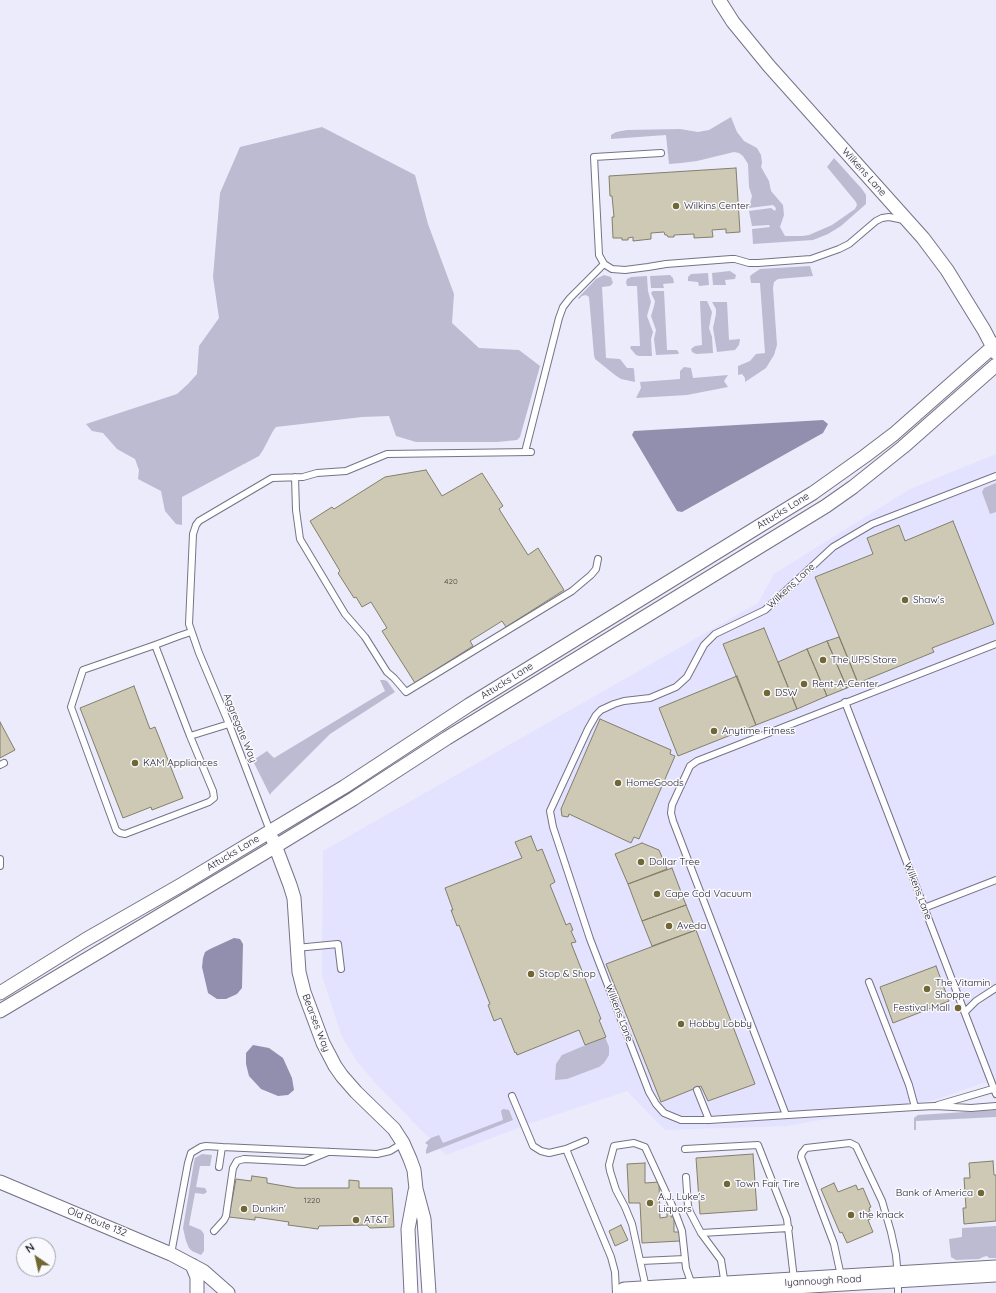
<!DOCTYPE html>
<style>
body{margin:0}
#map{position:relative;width:996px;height:1293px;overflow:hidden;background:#ecebfc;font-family:Quicksand,sans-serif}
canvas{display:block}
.north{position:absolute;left:16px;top:1237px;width:40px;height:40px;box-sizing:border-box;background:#faf9fe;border:1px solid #a2a1a7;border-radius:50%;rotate:326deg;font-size:11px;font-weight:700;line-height:16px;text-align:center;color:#1d1d25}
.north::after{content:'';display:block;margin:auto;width:14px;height:18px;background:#706734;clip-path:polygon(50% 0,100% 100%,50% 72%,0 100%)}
</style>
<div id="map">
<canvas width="996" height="1293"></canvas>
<div class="north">N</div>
</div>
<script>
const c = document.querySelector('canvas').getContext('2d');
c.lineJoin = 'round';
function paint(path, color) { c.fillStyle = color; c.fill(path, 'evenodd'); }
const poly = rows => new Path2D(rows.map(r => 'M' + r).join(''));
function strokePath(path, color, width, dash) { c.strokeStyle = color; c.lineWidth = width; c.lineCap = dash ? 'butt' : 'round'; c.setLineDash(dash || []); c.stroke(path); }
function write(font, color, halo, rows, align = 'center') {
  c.font = font + ' Quicksand,sans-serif'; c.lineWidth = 3; c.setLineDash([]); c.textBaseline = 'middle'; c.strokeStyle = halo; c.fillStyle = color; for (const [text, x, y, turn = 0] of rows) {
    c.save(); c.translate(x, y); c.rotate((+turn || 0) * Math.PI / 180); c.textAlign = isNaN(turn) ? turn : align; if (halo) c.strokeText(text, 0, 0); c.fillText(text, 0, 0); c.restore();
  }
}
const built = poly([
 [996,454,996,1082,983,1083,935,1100,786,1126,665,1130,627,1091,537,1121,446,1155,379,1087,358,1063,342,1037,322,976,323,851,758,603,774,574,910,489]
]);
const green = poly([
 [731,117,737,132,744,141,757,148,761,155,762,163,761,167,769,181,771,191,783,205,784,215,780,227,785,236,802,236,809,235,832,225,855,209,857,205,856,202,827,167,834,158,862,189,866,195,866,204,841,226,828,234,813,240,753,244,752,229,770,227,769,225,752,226,749,211,771,208,775,211,776,208,773,205,749,208,752,196,749,187,748,164,743,156,739,153,734,152,697,161,681,163,669,164,666,135,611,139,611,135,616,132,627,130,680,129,698,132,709,130],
 [322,127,415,175,428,224,454,294,452,323,479,348,519,350,540,366,520,437,517,440,497,442,416,442,396,436,389,416,362,417,276,427,273,431,263,450,259,456,182,497,182,525,176,524,165,511,161,491,138,479,139,470,135,459,117,449,103,433,92,431,86,424,177,394,188,384,197,374,199,346,219,318,213,277,220,193,240,147],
 [810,266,813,276,778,279,774,282,773,288,777,345,774,355,766,368,745,382,745,378,742,374,738,375,738,366,750,361,756,354,765,353,760,283,751,283,750,277,751,275,760,269],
 [730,271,736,275,735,279,725,280,726,285,713,285,712,273],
 [708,273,709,285,699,286,698,282,688,281,688,277,691,274],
 [604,275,611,277,613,283,610,286,602,287,606,358,620,359,627,368,633,368,634,369,635,382,621,379,615,375,595,359,594,355,589,297,586,295,582,296,579,299,578,298,596,279],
 [670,275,673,278,674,283,663,284,664,288,651,288,650,276],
 [647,276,648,291,651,302,647,316,653,332,651,339,652,356,639,356,636,355,630,348,631,346,640,346,637,286,627,286,626,282,627,279,631,277],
 [653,291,664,291,667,350,677,350,679,353,678,354,656,355,654,339,656,330,651,316,654,306,655,301,651,293],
 [700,301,707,301,712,312,709,328,712,337,713,353,696,354,692,352,691,349,695,346,702,345],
 [712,302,727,302,729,340,740,339,739,345,735,350,717,352,713,328,716,314,716,309],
 [684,367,691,368,693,378,728,375,724,381,728,387,687,395,636,398,641,388,640,382,680,379,680,371],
 [996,483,996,512,990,514,982,492,984,488],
 [380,680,384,680,387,681,395,692,330,734,271,793,270,795,254,763,255,759,267,751,274,758,385,691],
 [605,1037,609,1047,609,1055,604,1063,599,1067,567,1079,555,1080,556,1064,562,1055],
 [503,1109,509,1110,513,1120,426,1154,426,1150,428,1145,425,1143,431,1138,439,1135,443,1143,503,1120,501,1111],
 [996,1110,996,1117,916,1121,916,1130,914,1130,914,1118,918,1115],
 [202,1154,212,1155,210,1166,200,1166,196,1187,205,1188,207,1192,204,1194,195,1193,189,1225,201,1230,204,1234,204,1251,201,1255,192,1251,189,1248,186,1241,183,1228,194,1162,195,1158],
 [996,1226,996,1258,989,1258,987,1256,983,1257,979,1259,956,1260,951,1257,949,1239,962,1237,962,1228]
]);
const water = poly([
 [823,420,828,424,823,433,682,512,677,511,632,435,634,431],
 [234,938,240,939,243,944,242,988,237,994,226,999,217,999,208,993,202,967,203,958,205,952,210,949],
 [253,1045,269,1048,283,1058,292,1078,294,1090,288,1095,278,1096,261,1089,249,1076,246,1064,246,1053]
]);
const building = poly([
 [736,168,740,232,726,233,726,229,712,230,713,237,694,238,694,234,674,235,674,237,668,237,667,235,665,235,664,232,651,233,651,239,633,241,633,237,628,238,628,240,622,240,622,238,613,238,612,217,614,217,612,196,610,196,609,176,736,168],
 [426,470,442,496,482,473,503,506,499,509,528,555,538,548,564,590,506,627,502,621,470,641,473,646,415,683,382,631,387,628,371,602,362,607,356,597,354,598,338,573,340,571,310,521,332,507,334,509,385,477,426,470],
 [953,521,994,624,932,648,934,652,858,683,815,577,873,554,867,538,899,525,905,541,953,521],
 [764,628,797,709,756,725,723,644,764,628],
 [839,637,858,683,847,688,827,641,839,637],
 [827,641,847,688,827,696,807,649,827,641],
 [807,649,827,696,797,709,778,662,807,649],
 [737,676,756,725,678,756,659,708,737,676],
 [134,686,150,729,155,727,183,798,152,810,151,807,123,818,80,708,134,686],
 [600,719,671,750,670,754,675,756,639,839,634,837,631,843,569,814,568,817,562,816,561,809,600,719],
 [0,722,15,750,0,758,0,722],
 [531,836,537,851,542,849,555,882,550,885,566,925,570,923,573,930,571,931,576,942,571,943,601,1019,599,1020,606,1037,585,1045,579,1030,517,1055,516,1052,515,1053,501,1018,494,1021,488,1005,490,1004,459,925,457,926,451,910,453,910,445,888,522,858,515,842,531,836],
 [642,843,659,850,667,869,628,884,615,854,642,843],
 [672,868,686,905,642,921,628,884,672,868],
 [686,905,696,930,652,946,642,921,686,905],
 [696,930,755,1084,708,1101,701,1086,661,1102,606,964,696,930],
 [936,966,949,1001,893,1023,880,987,936,966],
 [753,1154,757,1210,700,1214,696,1158,753,1154],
 [993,1161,994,1175,996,1175,996,1221,964,1224,963,1208,966,1208,964,1178,970,1178,969,1163,993,1161],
 [645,1163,645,1183,659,1182,660,1218,667,1217,667,1212,671,1212,671,1217,674,1217,674,1232,680,1232,680,1241,642,1243,640,1203,629,1203,627,1164,645,1163],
 [252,1176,267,1178,267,1183,296,1188,349,1188,349,1180,359,1181,359,1188,392,1188,394,1227,370,1228,367,1225,319,1226,318,1229,288,1225,289,1222,255,1217,255,1220,229,1217,236,1179,251,1181,252,1176],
 [834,1183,838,1192,856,1185,858,1190,863,1188,871,1207,869,1208,870,1211,868,1212,871,1219,868,1220,873,1232,847,1243,842,1232,840,1233,821,1189,834,1183],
 [621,1225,628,1240,615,1246,609,1231,621,1225]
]);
const lane = poly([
 [661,153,594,157,599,255,604,264,612,269,625,270,648,267,666,264,731,259,735,259,749,263,758,263,811,259,839,249,849,244,876,221,882,218,889,217,904,220],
 [525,452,559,318,563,307,570,298,604,264],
 [996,476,872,524,833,547,765,610,715,634,704,645,687,677,676,687,650,698,624,701,614,704,601,710,596,715,588,729,550,811,553,827,590,939,649,1092,656,1104,664,1113,681,1120,709,1120,915,1107,935,1106,971,1108,996,1106],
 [295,477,296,510,300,539,345,614,365,637,387,672,394,678,406,692,572,591,591,575,596,569,598,559],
 [155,645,190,736,213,791,214,798,209,802,125,834,120,833,116,830,71,707,83,670,155,645,179,636,191,632],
 [845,702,996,1094],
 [190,736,229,724],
 [0,765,4,763],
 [270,831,229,724,199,653,189,624,193,534,196,525,199,521,272,478,303,477,317,473,346,471,387,454,531,452],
 [0,859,0,866],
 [924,908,996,880],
 [296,948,338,944,341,969],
 [869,982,909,1085,915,1107],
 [965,1012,976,1001,996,988],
 [697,1090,709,1120],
 [512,1096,533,1146,541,1151,549,1153,566,1149,611,1257,615,1272,616,1293],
 [938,1105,996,1088],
 [786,1115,673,821,671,813,672,805,690,766,697,761,996,644],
 [222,1147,377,1154,390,1151,403,1143],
 [566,1149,585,1141],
 [685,1149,758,1145,787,1219,794,1279],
 [686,1177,688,1206,690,1212,701,1233,721,1260,725,1285],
 [214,1231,224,1220,226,1216,233,1168,237,1161,244,1159,304,1162,328,1152],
 [701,1233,789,1228],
 [171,1254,188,1163,191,1153,201,1147,206,1146,222,1147,219,1167],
 [641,1261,685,1259],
 [841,1276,834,1244,801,1157,802,1153,806,1148,850,1143,856,1146,882,1201,891,1232,896,1255,898,1277,898,1293],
 [646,1288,632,1224,625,1207,616,1190,610,1171,609,1165,614,1146,634,1143,645,1147,675,1212,682,1231,686,1268,692,1285]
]);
const street = poly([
 [719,0,733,22,769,66,923,238,947,270,984,330,996,353],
 [273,840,290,885,294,898,299,972,304,992,323,1043,335,1066,342,1076,356,1092,394,1129,403,1143,410,1159,414,1170,416,1189,424,1219,429,1293],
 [0,993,85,940,181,885,344,787,469,705,813,493,865,456,894,434,996,344],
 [0,1011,276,846,353,799,447,738,826,506,853,487,903,447,996,365],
 [0,1182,171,1254,203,1271,228,1293],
 [192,1265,197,1277,197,1293],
 [411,1293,408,1229,415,1191]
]);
const primary = poly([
 [625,1293,996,1271]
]);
const markers = [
 [676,206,4,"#706734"],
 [905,600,4,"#706734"],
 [823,660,4,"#706734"],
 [804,684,4,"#706734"],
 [767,693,4,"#706734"],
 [714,731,4,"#706734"],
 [135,763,4,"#706734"],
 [618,783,4,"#706734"],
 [641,862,4,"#706734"],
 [657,894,4,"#706734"],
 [669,926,4,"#706734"],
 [531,974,4,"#706734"],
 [927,989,4,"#706734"],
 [958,1008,4,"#706734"],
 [681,1024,4,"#706734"],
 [727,1184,4,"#706734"],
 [981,1193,4,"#706734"],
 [650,1203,4,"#706734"],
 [244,1209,4,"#706734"],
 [851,1215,4,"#706734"],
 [356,1220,4,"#706734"]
];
const numberNames = [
 ["420",451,582],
 ["1220",312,1201]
];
const streetNames = [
 ["Wilkens Lane",864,172,48],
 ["Attucks Lane",783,511,-32],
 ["Wilkens Lane",791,586,-43],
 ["Attucks Lane",507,681,-32],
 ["Aggregate Way",240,728,68],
 ["Attucks Lane",233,853,-31],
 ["Wilkens Lane",918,891,69],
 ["Wilkens Lane",619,1013,69],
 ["Bearses Way",316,1023,69],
 ["Old Route 132",97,1222,22],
 ["Iyannough Road",823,1281,-3]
];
const poiNames = [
 ["Wilkins Center",684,206],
 ["Shaw's",913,600],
 ["The UPS Store",831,660],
 ["Rent-A-Center",812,684],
 ["DSW",775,693],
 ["Anytime Fitness",722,731],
 ["KAM Appliances",143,763],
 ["HomeGoods",626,783],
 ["Dollar Tree",649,862],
 ["Cape Cod Vacuum",665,894],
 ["Aveda",677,926],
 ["Stop & Shop",539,974],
 ["The Vitamin",935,983],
 ["Shoppe",935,995],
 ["Festival Mall",950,1008,"right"],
 ["Hobby Lobby",689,1024],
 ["Town Fair Tire",735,1184],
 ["Bank of America",973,1193,"right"],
 ["A.J. Luke's",658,1197],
 ["Liquors",658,1209],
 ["Dunkin'",252,1209],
 ["the knack",859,1215],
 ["AT&T",364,1220]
];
paint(built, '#e3e2ff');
paint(green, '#bcbbd1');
paint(water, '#928fae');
paint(building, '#cdc9b4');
strokePath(building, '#837f6b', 1);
strokePath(lane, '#757386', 8);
strokePath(street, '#757386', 15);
strokePath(primary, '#757386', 23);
strokePath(lane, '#fff', 6);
strokePath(street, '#fff', 13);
strokePath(primary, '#fff', 21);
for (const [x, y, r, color] of markers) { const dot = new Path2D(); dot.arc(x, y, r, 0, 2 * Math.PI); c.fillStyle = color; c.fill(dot); strokePath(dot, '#faf9fe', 1.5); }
write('8px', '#494849', null, numberNames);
write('10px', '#1d1d25', '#faf9fe', streetNames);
write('10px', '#1d1d25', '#faf9fe', poiNames, 'left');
</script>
